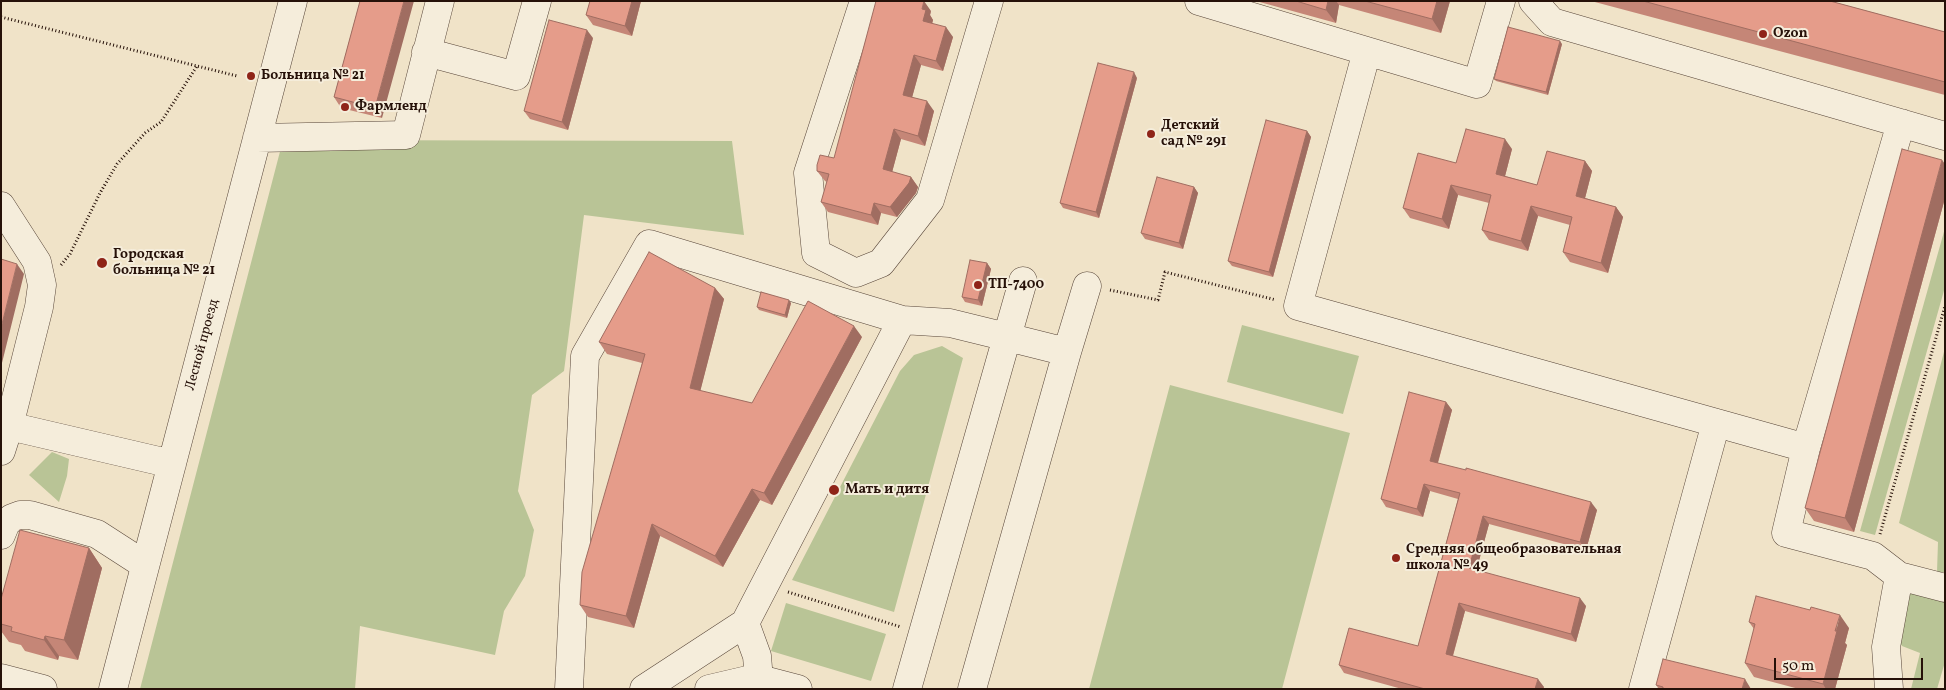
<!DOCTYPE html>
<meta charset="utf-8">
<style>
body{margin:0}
#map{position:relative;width:1946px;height:690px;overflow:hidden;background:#f0e3c8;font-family:Vollkorn,serif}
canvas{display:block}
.frame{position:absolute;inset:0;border:2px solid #261109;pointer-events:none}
.scale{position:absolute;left:1774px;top:658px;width:149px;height:22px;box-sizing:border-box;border:2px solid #261109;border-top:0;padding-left:6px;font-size:15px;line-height:18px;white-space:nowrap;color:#261109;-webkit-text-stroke:4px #f5eddb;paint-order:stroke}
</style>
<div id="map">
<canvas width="1946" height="690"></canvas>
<div class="frame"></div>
<div class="scale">50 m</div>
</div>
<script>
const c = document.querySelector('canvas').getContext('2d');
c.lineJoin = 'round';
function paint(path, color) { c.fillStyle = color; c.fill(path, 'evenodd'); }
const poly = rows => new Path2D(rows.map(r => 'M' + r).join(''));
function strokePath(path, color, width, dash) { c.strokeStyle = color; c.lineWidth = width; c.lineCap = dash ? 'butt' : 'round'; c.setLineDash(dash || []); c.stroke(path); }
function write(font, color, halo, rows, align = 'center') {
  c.font = font + ' Vollkorn,serif'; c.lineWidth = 4; c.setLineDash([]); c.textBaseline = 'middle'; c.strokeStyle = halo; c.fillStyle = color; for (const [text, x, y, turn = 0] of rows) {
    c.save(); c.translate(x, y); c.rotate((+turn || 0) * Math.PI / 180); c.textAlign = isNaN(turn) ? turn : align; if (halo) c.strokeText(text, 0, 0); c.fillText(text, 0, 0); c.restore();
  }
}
const green = poly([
 [283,140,732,141,744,235,584,215,564,371,532,395,518,491,534,530,525,576,504,611,495,655,360,626,355,689,140,689],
 [1945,228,1945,287,1875,535,1860,531],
 [1242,325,1359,356,1343,414,1227,382],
 [942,346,963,358,894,612,792,580,900,371,914,355],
 [1945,348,1945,572,1937,572,1938,542,1899,523],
 [1170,385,1350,433,1282,689,1089,689],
 [52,452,69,459,67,476,59,502,29,475],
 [1907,583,1945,595,1945,662,1937,689,1911,689,1920,653,1902,646,1895,636],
 [786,603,886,634,871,681,771,651]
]);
const path = poly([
 [1,17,237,76],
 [61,265,70,254,100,193,117,164,145,133,161,122,197,66],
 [1110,290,1158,300,1165,272,1276,300],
 [1880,534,1945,306],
 [788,592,901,627]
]);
const minor = poly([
 [864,1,808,173,816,253,856,273,881,263,930,200,989,1],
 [1199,1,1477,84,1501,1],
 [1533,1,1552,22,1945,136],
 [1367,51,1298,306,1806,448],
 [426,52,516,76,537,1],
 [1901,123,1806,448,1786,533,1873,556,1899,576,1945,588],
 [257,138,406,135,440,1],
 [1,206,37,262,42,285,39,307,9,426,172,464],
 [1067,352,1087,286],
 [1,451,9,426],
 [1,535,6,523,12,518,20,515,30,515,97,534,145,565],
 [1,678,43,689],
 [756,678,758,668,757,656,745,623,902,320,950,323,1007,337,1023,281],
 [113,689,293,1],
 [569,689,585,356,649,244,902,320],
 [644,689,745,623],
 [709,689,756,678,798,689],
 [907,689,1007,337,1067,352,972,689],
 [1643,689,1716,423],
 [1889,689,1886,647,1899,576]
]);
const wall = poly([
 [360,1,382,118,341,108,334,97],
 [590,1,641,1,632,36,593,25,586,15],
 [1256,1,1450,1,1441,33,1339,5,1336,23],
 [1591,1,1830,1,1945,32,1945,95],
 [931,11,930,15,933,20,932,24,953,37,943,71,921,65,912,97,934,111,925,146,901,139,892,172,911,177,918,187,916,193,897,217,881,213,878,225,828,212,821,202,827,182,825,181,817,171,834,158],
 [593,38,568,130,530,119,524,111],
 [1562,44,1548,95,1496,81,1494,79],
 [1137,78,1099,218,1063,208,1060,203],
 [1307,131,1311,137,1273,277,1232,266,1228,261],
 [1512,149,1505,176,1537,185,1585,161,1592,171,1585,198,1616,207,1623,217,1608,273,1570,262,1563,252,1570,225,1538,216,1528,251,1489,240,1482,230,1489,203,1458,195,1449,229,1410,218,1403,208,1456,163],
 [1945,164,1945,198,1854,532,1814,521,1805,508],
 [1194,187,1198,193,1183,249,1145,239,1141,233],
 [987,263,991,269,982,306,965,302,962,297],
 [715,288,724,299,700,391,752,403,862,337,772,505,760,500,723,567,660,536,634,628,588,617,580,605,642,363,607,354,599,342],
 [791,303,787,318,759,310,757,307],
 [1446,402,1452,410,1438,463,1597,510,1586,550,1489,524,1476,570,1586,606,1576,642,1465,611,1453,656,1544,687,1543,689,1402,689,1344,673,1339,665,1418,646,1458,499,1430,491,1423,517,1386,507,1381,499],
 [89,548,102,568,78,660,59,656,58,660,25,651,21,645,9,642,1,631,1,599],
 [1749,622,1849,628,1845,643,1847,645,1835,689,1799,689,1754,677,1745,663,1754,629],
 [1656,685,1751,689,1659,689]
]);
const shadedWall = poly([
 [404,1,414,1,382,118,375,108],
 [632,1,641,1,632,36,625,26],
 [924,1,931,11,930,15,933,20,930,31,923,21,922,9],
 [1328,1,1336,1,1339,5,1336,23,1326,10],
 [1437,1,1450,1,1441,33,1432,19],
 [946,27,953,37,943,71,936,61],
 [587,30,593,38,568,130,562,122],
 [1560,41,1562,44,1548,95,1546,92],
 [914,55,921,65,910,105,903,95],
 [1134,72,1137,78,1099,218,1096,212],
 [927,101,934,111,925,146,918,136],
 [894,129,901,139,890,180,883,169],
 [1307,131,1311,137,1273,277,1269,272],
 [1505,139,1512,149,1503,184,1496,174],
 [1942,160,1945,164,1945,198,1854,532,1845,518],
 [1585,161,1592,171,1583,206,1576,196],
 [911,177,918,187,916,193,897,217,890,207],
 [1451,185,1458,195,1449,229,1442,219],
 [1194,187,1198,193,1183,249,1179,243],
 [874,203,881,213,878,225,871,215],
 [1531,206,1538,216,1528,251,1521,241],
 [1616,207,1623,217,1608,273,1601,263],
 [987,263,991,269,982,306,978,300],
 [17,264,24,274,1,367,1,328],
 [715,288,724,299,698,400,690,388],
 [789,300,791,303,787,318,785,315],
 [854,326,862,337,772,505,764,493],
 [1446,402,1452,410,1436,469,1430,461],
 [1424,484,1430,491,1423,517,1417,509],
 [752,489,760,500,723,567,715,556],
 [1591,502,1597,510,1586,550,1580,542],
 [1483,516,1489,524,1475,576,1469,568],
 [652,524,660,536,634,628,626,616],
 [89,548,102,568,78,660,64,640],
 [1580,598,1586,606,1576,642,1571,634],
 [1459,603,1465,611,1451,662,1446,654],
 [1840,615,1849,628,1845,643,1847,645,1835,689,1826,689,1823,684],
 [45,636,59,656,58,660,44,640],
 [1538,679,1544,687,1543,689,1535,689],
 [1745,679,1751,689,1742,689]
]);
const building = poly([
 [360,1,404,1,375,108,334,97,360,1],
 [590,1,632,1,625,26,586,15,590,1],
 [876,1,924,1,922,9,926,10,923,21,946,27,936,61,914,55,903,95,927,101,918,136,894,129,883,169,911,177,909,183,890,207,874,203,871,215,821,202,829,174,817,171,817,165,820,155,834,158,876,1],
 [1296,1,1328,1,1326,10,1296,1],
 [1365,1,1437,1,1432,19,1365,1],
 [1643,1,1830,1,1945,32,1945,82,1643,1],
 [549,20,587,30,562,122,524,111,549,20],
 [1508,27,1560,41,1546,92,1494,79,1508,27],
 [1098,63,1134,72,1096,212,1060,203,1098,63],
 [1266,120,1307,131,1269,272,1228,261,1266,120],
 [1466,129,1505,139,1496,174,1537,185,1547,151,1585,161,1576,196,1616,207,1601,263,1563,252,1572,217,1531,206,1521,241,1482,230,1491,195,1451,185,1442,219,1403,208,1418,153,1456,163,1466,129],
 [1902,149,1942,160,1845,518,1805,508,1902,149],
 [1157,177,1194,187,1179,243,1141,233,1157,177],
 [649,252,715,288,690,388,752,403,808,301,854,326,764,493,752,489,715,556,652,524,626,616,580,605,582,572,645,354,599,342,649,252],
 [1,259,17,264,1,328,1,259],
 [970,260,987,263,978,300,962,297,970,260],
 [761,292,789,300,785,315,757,307,761,292],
 [1409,392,1446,402,1430,461,1466,470,1466,468,1591,502,1580,542,1483,516,1469,568,1580,598,1571,634,1459,603,1446,654,1538,679,1535,689,1425,689,1339,665,1349,628,1418,646,1460,493,1424,484,1417,509,1381,499,1409,392],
 [20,530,89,548,64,640,45,636,44,640,11,631,12,627,1,624,1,599,20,530],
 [1756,596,1810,610,1811,607,1840,615,1835,631,1837,631,1823,684,1745,663,1755,624,1749,622,1756,596],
 [1663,659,1745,679,1742,689,1663,689,1663,687,1656,685,1663,659]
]);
const markers = [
 [1763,34,5,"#8f2418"],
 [251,76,5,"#8f2418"],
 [345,107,5,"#8f2418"],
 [1151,134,5,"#8f2418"],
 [102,263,6,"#8f2418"],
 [978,285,5,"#8f2418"],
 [834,490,6,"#8f2418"],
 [1396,558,5,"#8f2418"]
];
const poiNames = [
 ["Ozon",1773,34],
 ["Больница № 21",261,76],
 ["Фармленд",355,107],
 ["Детский",1161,126],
 ["сад № 291",1161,142],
 ["Городская",113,255],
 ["больница № 21",113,271],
 ["ТП-7400",988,285],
 ["Мать и дитя",845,490],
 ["Средняя общеобразовательная",1406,550],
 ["школа № 49",1406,566]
];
const streetNames = [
 ["Лесной проезд",203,345,-75]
];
paint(green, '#b9c496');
strokePath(minor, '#584639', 29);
strokePath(path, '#261109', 3, [1, 2.5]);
strokePath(minor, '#f5eddb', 28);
paint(wall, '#c58677');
paint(shadedWall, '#a06d61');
paint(building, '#e59c8a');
strokePath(building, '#a06d61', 1);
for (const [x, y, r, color] of markers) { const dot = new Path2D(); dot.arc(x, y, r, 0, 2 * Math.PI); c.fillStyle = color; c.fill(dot); strokePath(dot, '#f5eddb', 2); }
write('bold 14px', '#261109', '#f5eddb', poiNames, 'left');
write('14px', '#261109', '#f5eddb', streetNames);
</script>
